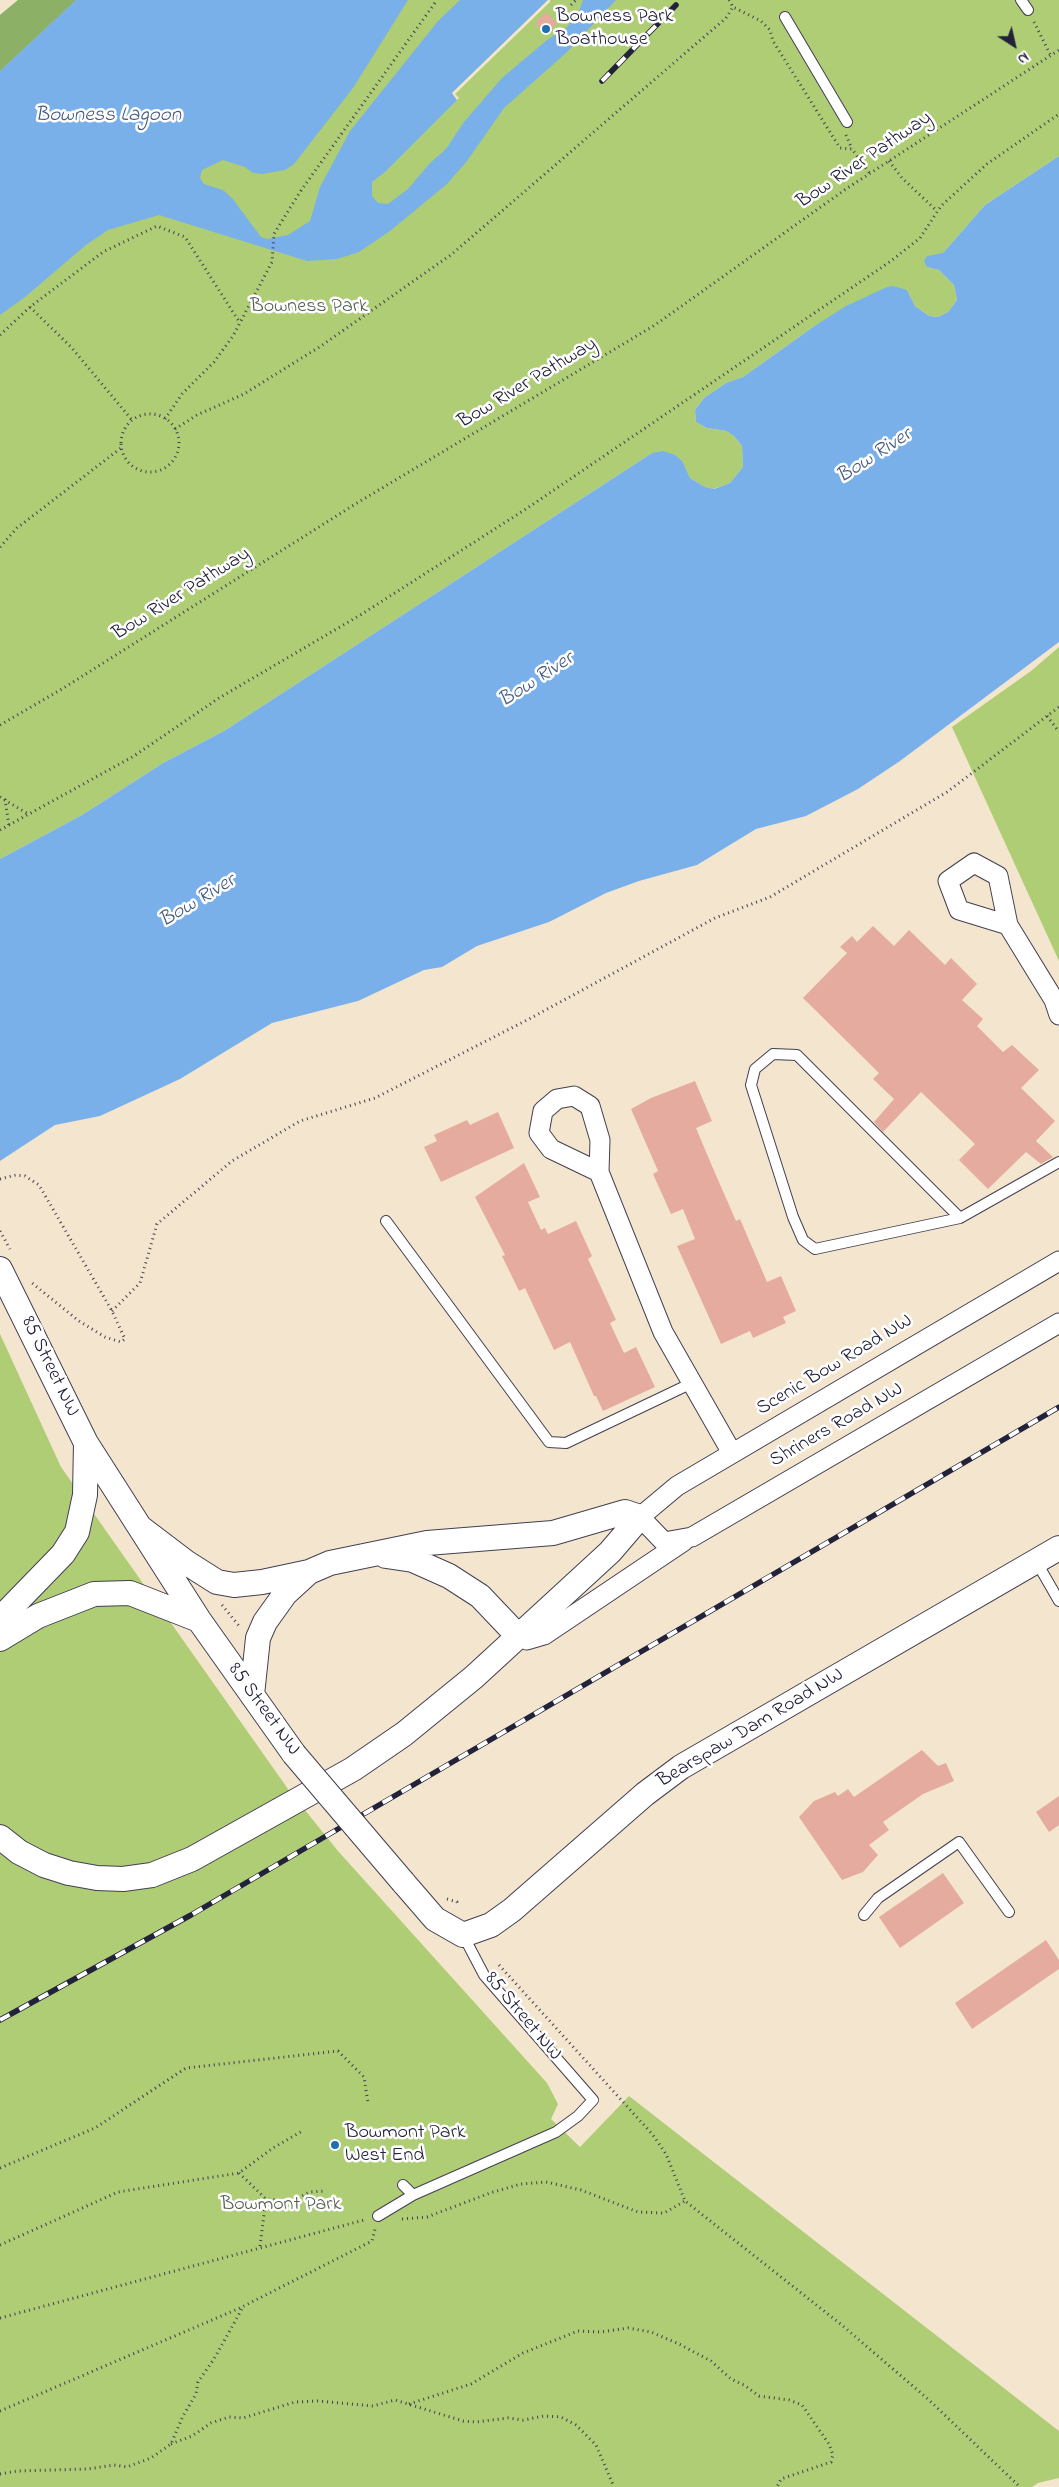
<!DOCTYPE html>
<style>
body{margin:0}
#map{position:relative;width:1059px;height:2487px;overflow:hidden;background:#f4e6ce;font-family:"Indie Flower",sans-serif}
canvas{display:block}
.north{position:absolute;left:989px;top:20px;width:50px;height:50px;-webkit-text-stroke:4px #fff;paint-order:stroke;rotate:145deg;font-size:14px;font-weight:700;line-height:20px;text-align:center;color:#22223b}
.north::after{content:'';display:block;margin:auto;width:18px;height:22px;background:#22223b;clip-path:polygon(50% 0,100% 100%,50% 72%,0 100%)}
</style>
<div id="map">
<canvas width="1059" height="2487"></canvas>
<div class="north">N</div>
</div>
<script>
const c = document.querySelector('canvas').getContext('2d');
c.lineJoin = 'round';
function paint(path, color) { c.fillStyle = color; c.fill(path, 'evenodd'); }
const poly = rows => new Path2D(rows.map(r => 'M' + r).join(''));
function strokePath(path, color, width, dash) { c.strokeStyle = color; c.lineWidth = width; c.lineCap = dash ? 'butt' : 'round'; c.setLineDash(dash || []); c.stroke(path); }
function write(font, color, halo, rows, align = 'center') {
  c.font = font + ' "Indie Flower",sans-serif'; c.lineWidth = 5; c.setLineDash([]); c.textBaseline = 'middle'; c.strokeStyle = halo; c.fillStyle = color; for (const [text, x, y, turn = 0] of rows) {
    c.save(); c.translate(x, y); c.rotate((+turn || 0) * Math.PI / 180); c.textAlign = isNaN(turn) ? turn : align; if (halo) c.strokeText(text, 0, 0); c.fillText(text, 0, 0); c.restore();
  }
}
const green = poly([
 [18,0,1059,0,1059,156,985,205,943,253,927,267,939,270,954,285,957,300,948,312,938,317,929,316,915,306,907,290,813,327,743,377,726,383,704,398,695,410,696,422,707,428,726,431,734,436,742,446,743,467,730,483,713,489,705,487,690,478,681,461,652,453,224,731,163,763,82,815,0,859,0,15],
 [1059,647,1059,961,952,727,1031,671],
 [0,1334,61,1467,288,1789,338,1851,547,2083,558,2104,551,2119,580,2147,629,2096,1059,2431,1059,2478,1038,2483,1032,2487,0,2487]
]);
const forest = poly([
 [18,0,76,0,0,71,0,15]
]);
const water = poly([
 [76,0,408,0,353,88,294,164,285,170,263,174,253,173,245,167,223,160,202,170,200,178,204,184,223,190,232,198,261,237,267,239,288,235,310,221,320,187,350,131,438,21,460,0,548,0,452,93,457,100,385,172,372,182,372,196,378,203,388,204,408,189,430,163,446,149,464,122,502,78,547,40,567,27,578,14,583,0,616,0,566,53,504,108,467,161,447,184,390,231,359,252,337,259,307,261,159,215,108,230,86,245,25,297,0,315,0,71],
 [1059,156,1059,642,900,761,858,789,806,816,756,829,697,865,639,881,606,893,549,922,477,946,442,967,424,970,358,1001,272,1023,180,1079,100,1116,55,1125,0,1161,0,859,82,815,163,763,224,731,652,453,663,451,675,455,682,461,690,478,705,487,714,489,730,483,743,467,742,446,734,436,726,431,707,428,696,422,695,410,704,398,726,383,743,377,813,327,846,306,887,287,893,286,907,290,915,306,929,316,938,317,948,312,957,300,954,285,939,270,927,267,924,261,927,256,943,253,985,205]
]);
const pier = poly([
 [548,0,550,0,550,2,455,94,459,98,457,100,452,93]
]);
const building = poly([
 [546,12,557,23,546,34,535,23],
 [873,926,894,946,909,930,945,965,951,958,977,984,962,1000,983,1019,977,1026,1003,1052,1012,1045,1039,1070,1021,1088,1055,1121,1036,1141,1053,1157,1041,1164,1026,1152,988,1189,959,1160,975,1144,921,1092,883,1132,874,1122,894,1099,873,1079,879,1073,803,998,847,953,840,947,852,936,857,942],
 [695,1081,712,1121,696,1128,712,1166,736,1221,740,1219,767,1282,781,1276,796,1311,783,1317,786,1323,753,1338,750,1331,721,1344,677,1246,695,1239,683,1209,671,1214,653,1174,658,1171,631,1109,651,1098],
 [498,1112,514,1148,441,1182,424,1147,437,1141,434,1135,467,1120,470,1125],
 [524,1163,540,1197,528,1202,541,1230,545,1228,548,1234,576,1221,592,1256,588,1259,616,1320,610,1323,624,1353,636,1347,655,1387,603,1411,596,1396,594,1396,570,1342,554,1350,525,1288,519,1291,502,1256,505,1255,475,1197],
 [922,1750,938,1766,946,1763,954,1781,923,1794,883,1822,889,1830,869,1845,878,1855,863,1872,842,1880,799,1817,814,1801,835,1792,838,1796,848,1789,854,1797],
 [1059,1796,1059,1825,1049,1832,1036,1812],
 [943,1873,964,1903,900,1948,879,1917],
 [1046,1940,1059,1960,1059,1969,972,2029,955,2003]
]);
const path = poly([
 [729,0,733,7,761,21,770,30,773,41,840,148,852,149,870,174],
 [571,5,576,0],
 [1034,22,1051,56],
 [846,135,852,149],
 [889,161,902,178,937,211],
 [30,307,71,347,132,420],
 [0,335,30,307,103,252,157,226,185,237,240,323],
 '121 443a29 29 0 1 1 58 0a29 29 0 1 1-58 0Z',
 [165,419,182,394,214,362,233,336,272,262,274,234,300,192,437,0],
 [175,429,197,415,244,394,321,346,452,254,726,18,733,7],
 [0,547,17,528,121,448],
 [1047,716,1059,732],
 [0,725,62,689,357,503,655,325,846,189,1059,50],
 [0,797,28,814],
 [5,799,9,826],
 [0,830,134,756,219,698,362,614,526,509,891,261,920,238,941,206,987,164,1059,114],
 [0,1179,16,1175,25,1176,39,1185,112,1311,125,1339,121,1342,105,1337,79,1321,32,1283],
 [0,1231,10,1249],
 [112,1311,140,1283,157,1224,232,1161,300,1121,375,1098,529,1019,715,918,770,897,947,792,1059,707],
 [222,1605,240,1627],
 [447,1899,457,1902,457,1905],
 [499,1965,653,2135,666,2154,685,2201,843,2326,929,2400,1020,2487],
 [0,2168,95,2128,186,2068,338,2051,364,2077,368,2103],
 [239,2173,266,2199],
 [402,2219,427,2217,490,2193,521,2184,546,2182,581,2190,638,2212,664,2213,685,2201],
 [0,2245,118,2192,239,2173,273,2148,304,2130],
 [260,2246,266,2199,292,2201,310,2192,326,2191],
 [0,2318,364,2220],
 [409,2404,471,2384,523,2353,578,2331,601,2332,628,2328,651,2332,679,2344,711,2361,731,2379,744,2385,759,2396,789,2400,802,2405,829,2444,833,2455,831,2462,781,2479,777,2487],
 [0,2411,240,2308,372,2241,375,2229],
 [171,2444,192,2436,211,2423,229,2417,243,2418,295,2402,318,2401,373,2406,395,2400,463,2421,476,2422,508,2418,523,2420,544,2416,561,2417,576,2425,596,2445,614,2487],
 [0,2474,17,2471,88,2469,114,2465,127,2467,151,2458,171,2444,183,2416,196,2394,198,2382,214,2359,243,2307]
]);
const service = poly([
 [1021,0,1028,10],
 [785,17,847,122],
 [960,1218,797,1055,773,1054,755,1069,751,1085,793,1217,803,1240,815,1249,960,1218,1059,1162],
 [386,1221,549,1442,566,1443,692,1383],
 [1036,1561,1059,1601],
 [864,1915,878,1898,959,1842,1009,1912],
 [403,2185,413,2195,556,2132,578,2116,593,2100,484,1975,463,1935],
 [378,2216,413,2195]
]);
const minor = poly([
 [1008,925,959,910,948,881,974,863,998,876,1008,925,1054,1000,1059,1015],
 [599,1172,551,1149,539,1133,543,1111,557,1099,574,1096,590,1106,600,1140,599,1172,663,1332,732,1453],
 [1059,1261,677,1486,640,1517,664,1542,692,1537,1059,1323],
 [518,1636,527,1640,544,1635,684,1541]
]);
const tertiary = poly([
 [0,1269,86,1443,199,1620,294,1754],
 [386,1556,413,1560,449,1576,480,1596,518,1636],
 [0,1619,63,1554,77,1532,85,1495,86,1443],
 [0,1639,38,1616,94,1594,130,1593,199,1620],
 [252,1695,258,1638,265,1622,285,1594,308,1573],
 [0,1837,19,1852,44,1865,69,1873,97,1878,123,1879,152,1875,192,1859,353,1769,404,1734,474,1677,610,1552,640,1517,625,1512,553,1533,427,1543,330,1563,309,1572,262,1582,234,1585,217,1582,187,1563,141,1528],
 [403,1882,435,1919,463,1935,491,1925,512,1910,645,1794,681,1767,1059,1548]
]);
const rail = poly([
 [602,81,676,5],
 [0,2020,191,1915,1059,1407]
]);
const tertiaryBridge = poly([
 [294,1754,403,1882]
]);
const markers = [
 [546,29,5,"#1f6fb2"],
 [335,2145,5,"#1f6fb2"]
];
const poiNames = [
 ["Bowness Park",556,18],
 ["Boathouse",556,41],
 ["Bowmont Park",345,2134],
 ["West End",345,2157]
];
const streetNames = [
 ["Bow River Pathway",865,161,-34],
 ["Bow River Pathway",528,384,-31],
 ["Bow River Pathway",182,595,-32],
 ["Scenic Bow Road NW",835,1366,-31],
 ["85 Street NW",49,1367,64],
 ["Shriners Road NW",837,1426,-30],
 ["85 Street NW",263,1710,54],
 ["Bearspaw Dam Road NW",751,1729,-31],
 ["85 Street NW",522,2017,50]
];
const parkNames = [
 ["Bowness Park",309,308],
 ["Bowmont Park",281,2206]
];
const waterNames = [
 ["Bowness Lagoon",108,117],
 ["Bow River",875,457,-33],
 ["Bow River",537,681,-33],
 ["Bow River",198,902,-31]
];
paint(green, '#afcd75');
paint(forest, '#8bb066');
paint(water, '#7ab0e9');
paint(pier, '#f4e6ce');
paint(building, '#e5ab9f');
strokePath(service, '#423f51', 12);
strokePath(minor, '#423f51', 21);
strokePath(tertiary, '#423f51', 26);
strokePath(path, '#423f51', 3, [1, 4]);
strokePath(service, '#fff', 10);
strokePath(minor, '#fff', 19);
strokePath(tertiary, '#fff', 24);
strokePath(rail, '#22223b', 5.5);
strokePath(rail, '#fff', 4, [11]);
strokePath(tertiaryBridge, '#423f51', 26, []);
strokePath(tertiaryBridge, '#fff', 24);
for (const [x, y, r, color] of markers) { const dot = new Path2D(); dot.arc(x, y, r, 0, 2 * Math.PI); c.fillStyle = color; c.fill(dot); strokePath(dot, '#fff', 2); }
write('20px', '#22223b', '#fff', poiNames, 'left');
write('20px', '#22223b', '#fff', streetNames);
write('20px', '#535e4f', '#fff', parkNames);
write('italic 21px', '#455b81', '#fff', waterNames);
</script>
